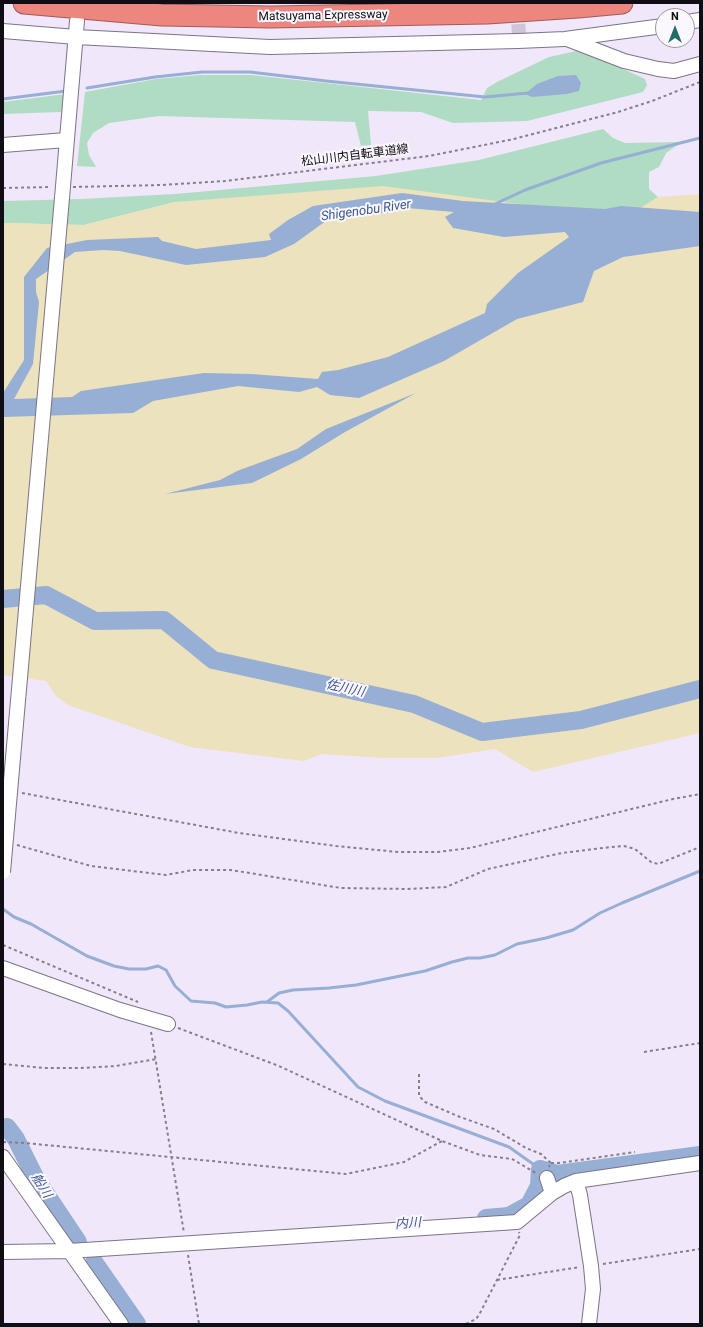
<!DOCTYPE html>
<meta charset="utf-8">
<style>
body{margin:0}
#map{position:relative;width:703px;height:1327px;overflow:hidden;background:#f0e7fa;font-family:Roboto,sans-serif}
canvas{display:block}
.frame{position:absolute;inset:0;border:4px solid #100d14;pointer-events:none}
.north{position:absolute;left:655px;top:8px;width:40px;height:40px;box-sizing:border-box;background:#fbf7ff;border:1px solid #9d99a1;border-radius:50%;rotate:0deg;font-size:11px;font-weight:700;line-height:16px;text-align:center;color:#100d14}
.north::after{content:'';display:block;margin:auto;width:14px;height:18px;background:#226d6a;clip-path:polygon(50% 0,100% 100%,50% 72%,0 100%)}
</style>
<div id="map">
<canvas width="703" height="1327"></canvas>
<div class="frame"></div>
<div class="north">N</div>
</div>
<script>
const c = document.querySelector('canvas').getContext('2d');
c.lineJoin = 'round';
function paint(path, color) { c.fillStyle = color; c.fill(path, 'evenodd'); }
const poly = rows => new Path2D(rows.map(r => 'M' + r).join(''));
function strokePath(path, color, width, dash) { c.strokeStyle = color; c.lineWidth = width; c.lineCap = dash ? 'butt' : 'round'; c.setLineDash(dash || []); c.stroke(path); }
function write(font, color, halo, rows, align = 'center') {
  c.font = font + ' Roboto,"Noto Sans JP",sans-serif'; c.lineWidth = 4; c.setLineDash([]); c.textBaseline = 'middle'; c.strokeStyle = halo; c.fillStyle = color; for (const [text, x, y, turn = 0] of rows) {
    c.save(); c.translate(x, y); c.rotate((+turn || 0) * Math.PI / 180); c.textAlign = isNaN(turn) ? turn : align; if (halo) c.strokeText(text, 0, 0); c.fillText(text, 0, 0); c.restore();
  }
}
const green = poly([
 [581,50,645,79,647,85,643,92,527,121,453,123,421,112,368,111,371,145,361,146,355,122,159,116,109,123,93,133,87,143,89,155,96,167,77,166,85,92,156,79,200,75,251,75,481,100,487,88,497,82,549,57],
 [66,94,64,109,61,112,3,114,3,102],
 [603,129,613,138,625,143,682,142,666,153,659,167,649,172,649,189,658,197,625,218,175,202,84,225,3,223,3,201,81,199,175,194,376,176,479,160]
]);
const sand = poly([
 [383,186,625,218,658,197,700,194,700,733,533,772,495,749,437,758,384,758,322,754,304,761,190,747,68,705,56,696,46,681,3,675,3,223,84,225,175,202]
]);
const water = poly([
 [576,75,581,83,579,91,567,94,532,97,525,94,537,84,558,76],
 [402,193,463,201,605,209,621,206,700,212,700,246,623,257,594,271,583,302,517,319,444,361,359,398,330,395,317,387,299,392,238,386,153,401,133,413,3,417,3,393,24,360,24,277,47,248,87,240,158,237,162,241,196,249,271,240,269,234,288,220,313,206],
 [407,208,454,212,445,217,453,228,504,237,565,232,569,237,518,273,487,304,485,313,388,357,338,370,322,372,318,379,251,374,204,373,81,391,72,397,14,399,33,364,39,302,36,292,36,279,75,252,103,250,120,251,186,265,265,257,294,244,330,218,385,213],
 [416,393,345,432,301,459,252,483,165,494,220,480,237,471,297,449,326,429]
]);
const stream = poly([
 [87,88,155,77,202,72,250,72,326,81,485,97,528,93],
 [3,99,66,91],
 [495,204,525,190,601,163,700,138],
 [3,909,14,917,31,924,87,956,114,966,129,969,146,969,158,966,166,970,175,986,191,1001,215,1003,226,1007,247,1005,262,1002,278,1003,288,1011,358,1087,385,1101,509,1147,540,1169],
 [267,1002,279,993,293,990,329,988,356,985,425,971,452,962,468,958,480,958,495,955,517,944,546,938,573,930,600,913,622,903,700,871]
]);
const river = poly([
 [3,599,46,595,95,621,164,620,213,660,414,704,482,732,581,720,700,689],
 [7,1127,16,1139,36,1179,78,1242],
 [486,1218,509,1216,529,1205,539,1186,540,1169,557,1174,700,1155],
 [94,1262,137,1324]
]);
const minorTunnel = poly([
 [517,3,519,35]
]);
const path = poly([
 [73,187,162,185,225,181,429,156,514,139,618,112,652,101,700,82],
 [3,188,51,187],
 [22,793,239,833,336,846,398,852,438,852,470,848,673,799,700,794],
 [17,845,91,866,166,875,193,870,231,870,341,888,408,889,446,887,488,869,562,853,611,847,624,846,635,849,651,862,658,864,700,847],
 [3,945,138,1002],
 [178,1028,279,1066,442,1141,480,1155,512,1159,536,1173],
 [151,1032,184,1233],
 [644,1052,700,1043],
 [3,1064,44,1068,81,1068,116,1066,156,1059],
 [419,1074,419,1096,425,1102,460,1117,494,1129,526,1148,541,1154,551,1163,549,1167],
 [3,1142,25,1143,346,1174,404,1162,442,1141],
 [551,1163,559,1163,635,1152],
 [188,1255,199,1324],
 [603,1264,700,1249],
 [497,1280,580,1267],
 [466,1324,476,1319,479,1315,520,1235,519,1232]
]);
const minor = poly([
 [687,22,700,20],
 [3,31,76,37,270,47,518,41,565,39,663,26],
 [567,39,624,61,658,69,674,71,700,64],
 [3,145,66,140],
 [62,198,77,21],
 [3,968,120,1010,168,1024],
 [3,1157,121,1324],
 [547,1178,552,1193],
 [576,1181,580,1195,591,1266,593,1289,589,1324],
 [3,1252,69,1251,517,1222,552,1193,564,1186,576,1181,700,1163]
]);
const highway = poly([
 [24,3,162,15,271,17,487,13,578,7,622,3]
]);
const minorBridge = poly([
 [3,872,62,198]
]);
const streetNames = [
 ["Matsuyama Expressway",323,16,-1],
 ["松山川内自転車道線",355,156,-7]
];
const waterNames = [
 ["Shigenobu River",366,211,-8],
 ["佐川川",345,689,12],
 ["船川",41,1186,58],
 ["内川",408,1224,-4]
];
paint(green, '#afdcc3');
paint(sand, '#ece2bd');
paint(water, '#97aed5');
strokePath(stream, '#97aed5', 3);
strokePath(river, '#97aed5', 18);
strokePath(minorTunnel, '#cec6d8', 14, [14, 7]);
strokePath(minor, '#7c7485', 16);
strokePath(highway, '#9f5c5a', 23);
strokePath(path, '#857f8c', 2, [3, 3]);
strokePath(minor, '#fff', 14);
strokePath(highway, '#ec867f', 21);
strokePath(minorBridge, '#7c7485', 16, []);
strokePath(minorBridge, '#fff', 14);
write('12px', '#100d14', '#fbf7ff', streetNames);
write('italic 13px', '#3a578b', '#fbf7ff', waterNames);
</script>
